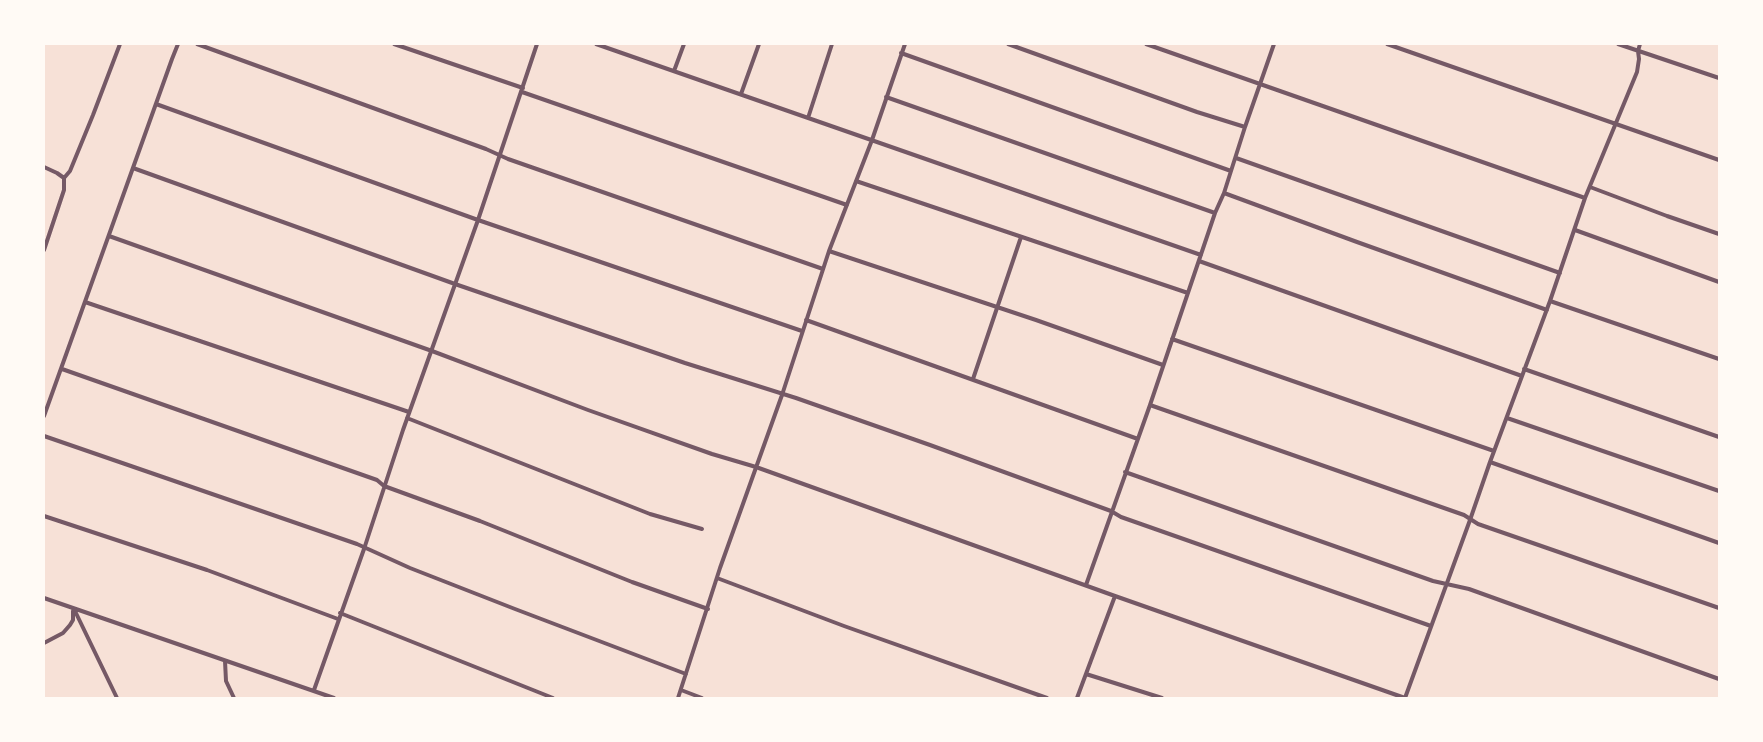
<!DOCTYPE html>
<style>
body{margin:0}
#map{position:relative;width:1763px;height:742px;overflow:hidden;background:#f7e1d7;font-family:Inter,sans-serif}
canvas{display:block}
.frame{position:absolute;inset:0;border:45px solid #fffaf5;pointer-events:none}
</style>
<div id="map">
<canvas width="1763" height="742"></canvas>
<div class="frame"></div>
</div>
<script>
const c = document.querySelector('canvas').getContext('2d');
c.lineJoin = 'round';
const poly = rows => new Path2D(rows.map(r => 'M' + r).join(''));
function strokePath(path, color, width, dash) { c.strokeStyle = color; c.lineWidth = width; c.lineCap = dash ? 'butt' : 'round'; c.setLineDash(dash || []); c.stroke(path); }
const minor = poly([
 [197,44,486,149,508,159,823,269],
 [394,44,523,88],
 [596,44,1201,255],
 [1008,44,1197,112,1245,127],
 [1146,44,1585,198],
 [1387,44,1719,160],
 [1618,44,1719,78],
 [1638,51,1640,44],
 [901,53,1231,171],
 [674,71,684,44],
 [522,92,847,205],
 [741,94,759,44],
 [886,97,1215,213],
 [156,104,478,220,802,331],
 [808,118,832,44],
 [1236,158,1560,273],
 [44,167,57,173,64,178],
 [133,168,455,284,685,363,796,398,930,445,1111,511,1121,517,1431,626],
 [856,181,1188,293],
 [1590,187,1667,216,1719,234],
 [1224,193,1357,242,1547,310],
 [1575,230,1719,282],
 [109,236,432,351,588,410,712,454,756,467,1115,596,1405,698],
 [44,250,64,190,64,178,70,171,93,115,120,44],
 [829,251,1036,320,1163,365],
 [1199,261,1522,376],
 [1550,301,1719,359],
 [85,302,409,412],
 [806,320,1138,439],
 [1172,339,1494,451],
 [62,369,377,480,384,486,480,521,632,582,708,609],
 [1524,369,1719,437],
 [973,379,1021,237],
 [1150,405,1464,515,1478,524,1573,557,1719,608],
 [44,416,172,59,178,44],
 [407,418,607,497,650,514,702,529],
 [1507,418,1719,491],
 [44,436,357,544,410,568,515,609,686,674],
 [1490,462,1719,543],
 [1125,472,1433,581,1469,589,1719,679],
 [44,516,207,570,338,619],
 [717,578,844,626,1047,698],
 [1086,585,1150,405,1215,213,1224,193,1245,127,1274,44],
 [44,598,334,698],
 [74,609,117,698],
 [340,613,553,698],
 [44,643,63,633,70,625,73,620,73,611],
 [225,661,226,681,234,698],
 [1086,674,1162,698],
 [314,690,364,549,403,430,478,220,537,44],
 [681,690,702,698],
 [678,698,720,568,782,395,829,251,872,140,905,44],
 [1077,698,1115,596],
 [1405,698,1470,520,1490,462,1550,301,1585,198,1637,72,1639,59,1638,51]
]);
strokePath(minor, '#755966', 4);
</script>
